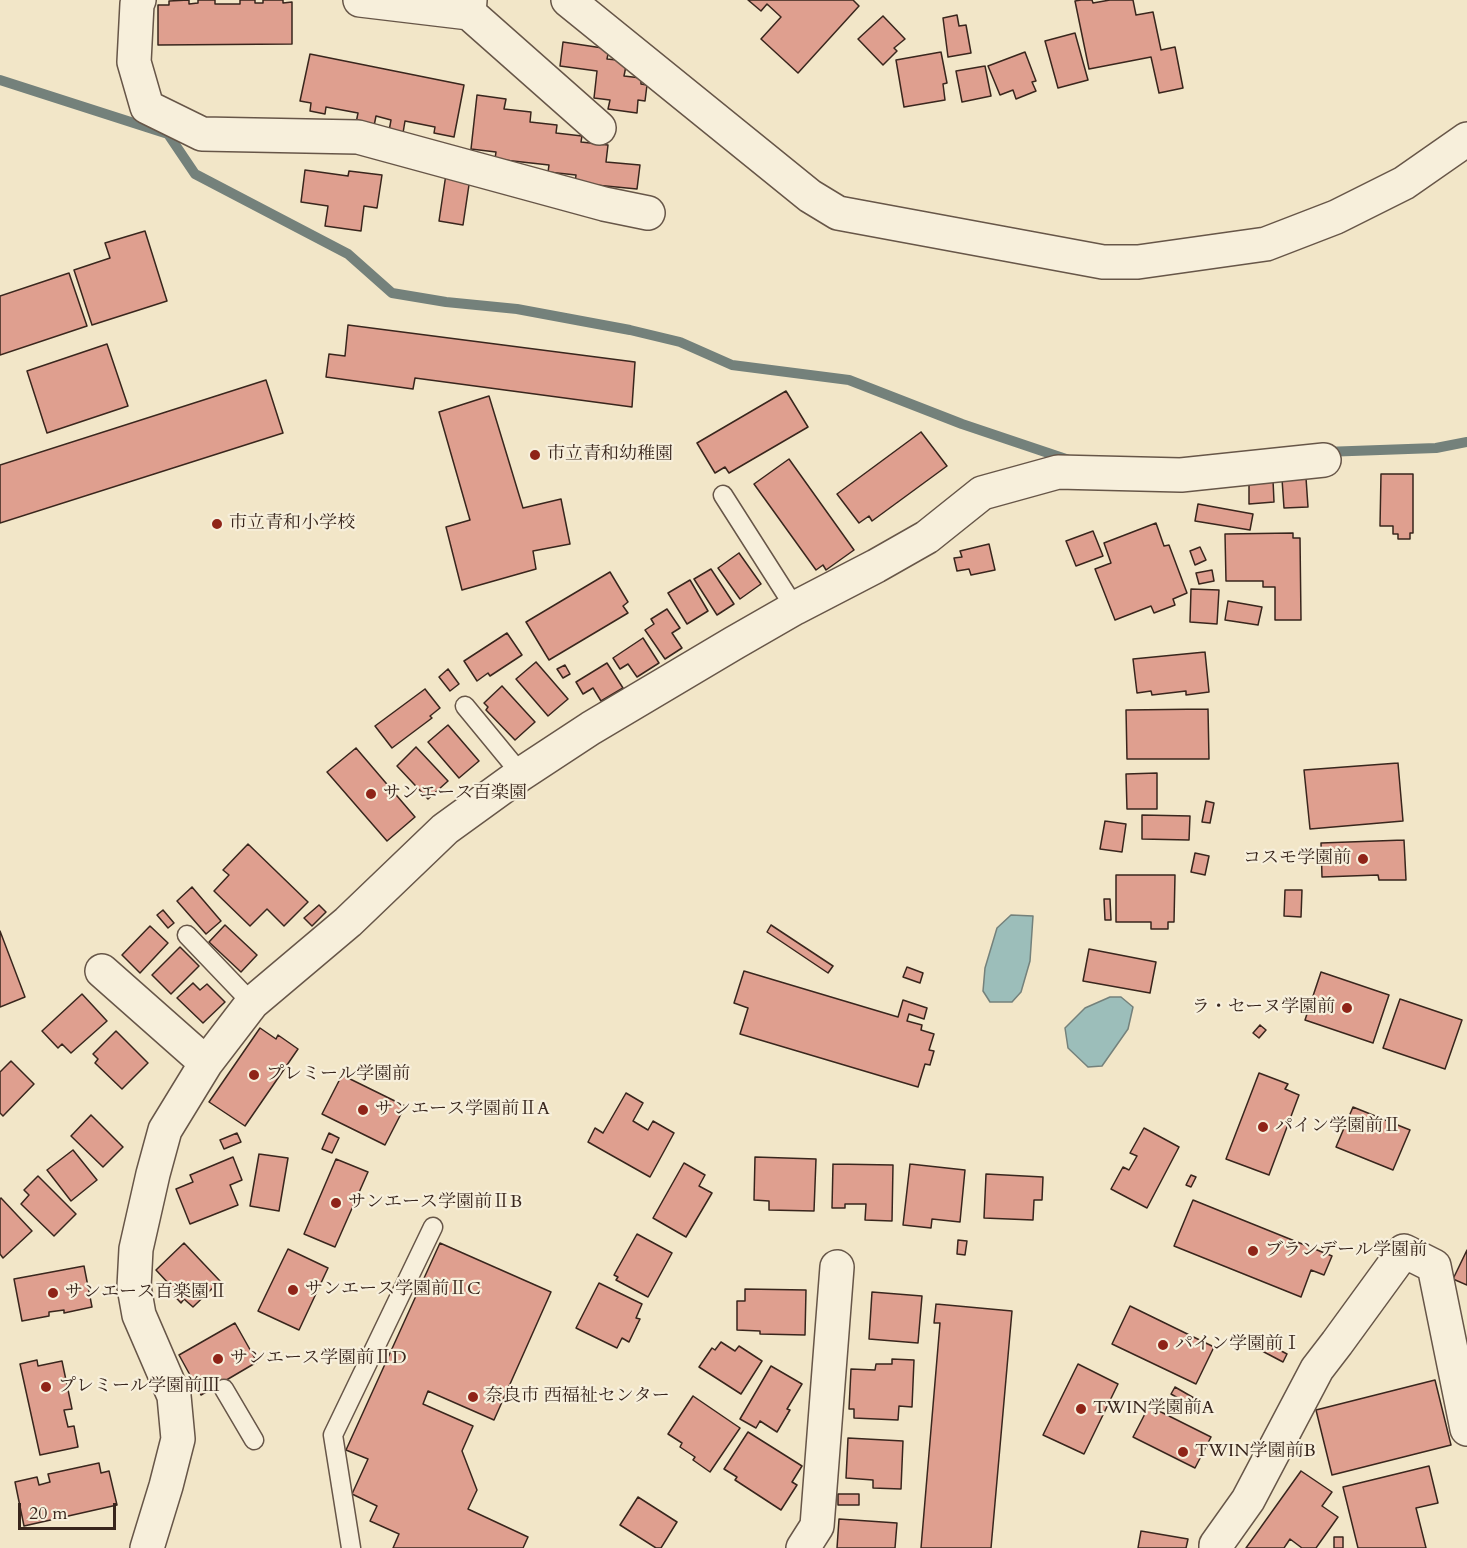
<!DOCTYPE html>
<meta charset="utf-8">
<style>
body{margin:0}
#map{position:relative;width:1467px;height:1548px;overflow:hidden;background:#f2e6c8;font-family:Cardo,serif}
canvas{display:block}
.scale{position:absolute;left:18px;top:1503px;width:98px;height:27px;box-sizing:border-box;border:3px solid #39261d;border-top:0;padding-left:8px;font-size:18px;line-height:21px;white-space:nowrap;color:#39261d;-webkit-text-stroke:4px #f7efdb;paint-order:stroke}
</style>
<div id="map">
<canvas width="1467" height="1548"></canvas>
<div class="scale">20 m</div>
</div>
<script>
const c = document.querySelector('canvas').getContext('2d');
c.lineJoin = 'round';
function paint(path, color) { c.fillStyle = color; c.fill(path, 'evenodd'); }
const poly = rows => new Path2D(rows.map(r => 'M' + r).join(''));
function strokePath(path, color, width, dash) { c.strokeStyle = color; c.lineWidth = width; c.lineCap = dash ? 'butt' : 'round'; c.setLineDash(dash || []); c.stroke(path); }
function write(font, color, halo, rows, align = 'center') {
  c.font = font + ' Cardo,"Noto Serif JP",serif'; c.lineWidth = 4.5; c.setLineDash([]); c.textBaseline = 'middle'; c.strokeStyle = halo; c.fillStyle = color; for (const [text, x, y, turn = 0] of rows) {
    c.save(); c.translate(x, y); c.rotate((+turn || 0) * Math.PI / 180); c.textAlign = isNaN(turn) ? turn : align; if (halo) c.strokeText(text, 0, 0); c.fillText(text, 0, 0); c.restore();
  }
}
const water = poly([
 [1011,915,1033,916,1030,961,1021,992,1012,1002,990,1002,983,991,985,968,997,928,1011,915],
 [1110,997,1121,997,1133,1007,1128,1029,1102,1066,1088,1067,1068,1048,1065,1028,1085,1008,1110,997]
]);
const stream = poly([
 [0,80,168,134,195,174,348,254,392,293,446,302,517,309,630,330,680,342,732,365,849,380,962,424,1069,460],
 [1324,452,1436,448,1467,442]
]);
const building = poly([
 [189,0,189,4,198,3,198,0,215,0,215,4,240,4,240,0,255,0,255,3,263,3,263,0,283,0,283,3,292,2,292,44,158,45,158,5,169,5,169,1,189,0],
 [748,0,853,0,859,6,798,73,761,39,781,17,767,4,761,11,748,0],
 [1081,0,1092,0,1093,3,1110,0,1133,0,1136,15,1153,12,1161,50,1175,47,1183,88,1159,93,1151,57,1089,69,1075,1,1081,0],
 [957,15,959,26,966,25,971,53,948,57,943,18,957,15],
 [883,16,905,39,894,48,897,51,883,65,858,39,883,16],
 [1075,33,1088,80,1058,88,1045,41,1075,33],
 [563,42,609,49,607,59,627,61,624,76,641,78,641,84,647,85,645,101,638,100,637,113,608,109,610,100,594,98,597,71,560,66,563,42],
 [941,52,947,83,943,84,945,100,904,107,896,60,941,52],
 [1025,52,1036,81,1032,82,1036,91,1016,99,1013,90,1000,95,988,66,1025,52],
 [310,54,464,85,454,137,434,133,435,127,405,121,403,133,389,131,391,120,376,116,374,126,356,123,358,113,326,107,325,114,310,111,311,103,300,101,310,54],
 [985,66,991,96,962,102,956,71,985,66],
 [477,95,506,99,504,109,531,112,530,122,557,125,556,133,582,136,581,142,608,145,606,162,640,165,637,189,575,183,576,175,548,172,549,165,495,159,496,152,471,149,477,95],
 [305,170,348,176,349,171,382,175,377,208,364,206,361,231,325,226,328,206,301,202,305,170],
 [446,174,470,178,463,225,439,221,446,174],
 [145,231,167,301,92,325,74,270,110,258,105,243,145,231],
 [69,273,87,326,0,355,0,296,69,273],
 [348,325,635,362,632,407,415,378,413,389,326,377,329,354,345,356,348,325],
 [107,344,128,406,47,433,27,371,107,344],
 [266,380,283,433,0,523,0,465,266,380],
 [786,391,808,427,729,473,725,467,715,473,697,443,786,391],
 [489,396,523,508,561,499,570,544,533,551,536,569,462,590,446,527,470,520,439,412,489,396],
 [921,432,947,466,872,521,869,516,859,523,837,494,921,432],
 [789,459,854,550,826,570,823,565,816,570,754,484,789,459],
 [1381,474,1413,474,1413,533,1410,533,1410,539,1398,539,1398,534,1393,534,1393,526,1380,526,1381,474],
 [1306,478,1308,507,1284,508,1282,479,1306,478],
 [1273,480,1274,502,1249,504,1249,482,1273,480],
 [1198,504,1253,514,1250,530,1195,521,1198,504],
 [1156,523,1164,546,1169,545,1187,593,1173,599,1175,605,1154,613,1151,606,1115,620,1095,569,1111,563,1104,543,1156,523],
 [1093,531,1103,556,1076,566,1066,541,1093,531],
 [1293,533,1293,538,1300,538,1301,620,1275,620,1275,587,1263,587,1263,581,1226,581,1225,534,1293,533],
 [989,544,995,570,971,575,969,569,957,571,954,558,962,557,960,551,989,544],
 [1200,547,1206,560,1195,565,1190,551,1200,547],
 [739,553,761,584,740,599,718,568,739,553],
 [711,569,734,604,717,615,694,579,711,569],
 [1212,570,1214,581,1199,584,1196,573,1212,570],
 [610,572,628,602,623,606,628,613,549,660,526,622,610,572],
 [690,580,708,611,687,624,668,593,690,580],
 [1191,589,1219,590,1217,624,1190,622,1191,589],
 [1228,601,1262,607,1258,625,1225,620,1228,601],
 [667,609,680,628,672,633,682,648,665,659,645,630,654,624,651,619,667,609],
 [507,633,522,655,490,676,488,673,477,681,464,661,507,633],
 [643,638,659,663,637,677,628,664,620,669,613,658,643,638],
 [1205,652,1209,692,1186,695,1186,691,1152,695,1151,691,1137,693,1133,659,1205,652],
 [536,662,568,699,548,716,516,679,536,662],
 [607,663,623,688,601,701,593,688,583,694,576,682,607,663],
 [565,665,570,674,563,678,557,669,565,665],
 [448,669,459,684,450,691,439,677,448,669],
 [502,686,535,722,515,740,486,710,488,707,484,703,502,686],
 [425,689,440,708,430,716,432,718,392,748,375,726,425,689],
 [1208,709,1209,759,1127,759,1126,710,1208,709],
 [448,725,479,761,459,778,428,742,448,725],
 [416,747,448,781,428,799,397,766,416,747],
 [356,748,415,817,387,841,327,772,356,748],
 [1398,763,1403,821,1310,829,1304,770,1398,763],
 [1157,773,1157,809,1127,809,1126,774,1157,773],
 [1206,801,1214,803,1210,823,1202,822,1206,801],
 [1142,815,1190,816,1189,840,1142,839,1142,815],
 [1105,821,1126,824,1122,852,1100,849,1105,821],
 [1404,840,1406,880,1379,880,1378,875,1322,877,1321,843,1404,840],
 [248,844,308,902,284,926,267,909,250,926,214,891,229,875,223,870,248,844],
 [1195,853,1209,856,1205,875,1191,872,1195,853],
 [1116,875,1175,875,1174,922,1168,922,1168,929,1151,929,1151,922,1116,922,1116,875],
 [192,887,221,921,206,934,177,901,192,887],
 [1285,890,1302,890,1301,917,1284,916,1285,890],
 [1104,899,1110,899,1111,920,1105,920,1104,899],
 [319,905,326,912,312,926,304,918,319,905],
 [163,910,174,923,168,928,157,915,163,910],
 [225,925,257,955,241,972,209,942,225,925],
 [771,925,833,966,828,973,767,932,771,925],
 [150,926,168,943,140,973,122,955,150,926],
 [0,931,25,997,0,1007,0,931],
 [180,947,199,966,171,994,152,975,180,947],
 [1089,949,1156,962,1150,993,1083,981,1089,949],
 [907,967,923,973,920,983,903,977,907,967],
 [744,971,898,1017,903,1000,927,1008,924,1019,909,1014,907,1021,922,1025,921,1030,934,1034,929,1050,934,1051,930,1065,925,1064,918,1087,740,1034,748,1008,734,1003,744,971],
 [1321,972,1389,995,1373,1043,1305,1020,1321,972],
 [193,983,200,990,207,984,225,1002,203,1023,177,998,193,983],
 [82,994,107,1021,71,1053,62,1044,58,1048,42,1031,82,994],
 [1400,999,1462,1020,1445,1069,1383,1048,1400,999],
 [1260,1025,1266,1030,1259,1038,1253,1033,1260,1025],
 [260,1028,276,1039,278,1035,298,1049,245,1126,209,1102,260,1028],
 [116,1031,148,1063,122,1089,95,1063,98,1059,93,1054,116,1031],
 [11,1061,34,1084,3,1116,0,1113,0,1072,11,1061],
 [1259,1073,1288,1084,1285,1089,1299,1095,1269,1175,1226,1159,1259,1073],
 [342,1075,405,1106,385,1145,322,1114,342,1075],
 [626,1093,643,1103,633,1121,648,1130,653,1121,674,1133,650,1177,588,1142,595,1128,603,1133,626,1093],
 [1353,1107,1410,1130,1393,1170,1336,1147,1353,1107],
 [91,1115,123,1147,103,1167,71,1136,91,1115],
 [1144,1128,1179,1147,1147,1208,1111,1189,1123,1167,1129,1170,1137,1156,1130,1153,1144,1128],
 [237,1133,241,1142,224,1149,220,1140,237,1133],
 [329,1133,339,1138,332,1153,322,1149,329,1133],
 [73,1150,97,1180,71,1201,47,1170,73,1150],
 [259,1154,288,1158,279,1211,250,1206,259,1154],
 [233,1157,242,1180,230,1185,238,1205,190,1224,176,1189,193,1182,190,1175,233,1157],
 [755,1157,816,1159,814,1211,769,1210,769,1201,754,1200,755,1157],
 [336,1159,368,1172,335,1247,304,1234,336,1159],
 [684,1163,705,1175,699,1186,712,1193,686,1237,653,1218,684,1163],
 [833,1164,893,1165,892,1221,865,1220,866,1204,845,1204,845,1208,832,1208,833,1164],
 [910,1164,965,1170,960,1222,932,1219,931,1228,903,1225,910,1164],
 [986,1174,1043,1177,1042,1200,1034,1200,1033,1220,984,1218,986,1174],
 [1191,1175,1196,1177,1191,1187,1186,1185,1191,1175],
 [38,1176,76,1214,54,1236,21,1204,29,1195,24,1190,38,1176],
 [1,1198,32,1231,3,1258,0,1254,0,1199,1,1198],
 [1193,1200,1332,1256,1324,1275,1311,1270,1301,1297,1174,1246,1193,1200],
 [637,1234,672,1253,648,1297,616,1280,618,1277,614,1275,637,1234],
 [958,1240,967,1241,965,1255,957,1254,958,1240],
 [184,1243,220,1281,193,1307,184,1299,181,1303,167,1288,170,1285,156,1270,184,1243],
 [440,1243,551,1292,494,1420,428,1391,423,1404,473,1426,462,1451,477,1490,468,1509,528,1537,523,1548,393,1548,399,1534,370,1521,377,1506,352,1494,368,1459,346,1450,440,1243],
 [288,1249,328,1268,299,1330,258,1311,288,1249],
 [1467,1250,1467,1285,1453,1279,1467,1250],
 [84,1266,92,1307,64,1313,64,1310,49,1312,49,1316,22,1321,14,1279,84,1266],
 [599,1283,642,1304,636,1318,640,1319,629,1342,622,1338,617,1348,576,1328,599,1283],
 [745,1289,806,1290,805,1335,760,1334,760,1331,737,1330,737,1301,745,1301,745,1289],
 [872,1292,922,1296,918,1343,869,1339,872,1292],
 [936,1304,1012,1311,991,1548,921,1548,940,1323,934,1323,936,1304],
 [1130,1306,1214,1347,1196,1384,1112,1344,1130,1306],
 [235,1323,257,1362,201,1395,179,1355,235,1323],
 [1249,1334,1287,1354,1283,1362,1245,1342,1249,1334],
 [721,1342,735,1351,739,1346,762,1361,741,1394,699,1367,712,1348,715,1350,721,1342],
 [892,1359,914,1360,912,1407,899,1406,898,1420,854,1418,854,1409,849,1409,851,1369,875,1370,876,1364,892,1364,892,1359],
 [37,1360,38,1366,62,1361,72,1409,64,1410,68,1427,74,1426,78,1447,40,1455,20,1364,37,1360],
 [1078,1364,1118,1384,1084,1454,1043,1435,1078,1364],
 [771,1366,802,1384,787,1409,790,1410,777,1432,760,1421,756,1428,740,1419,771,1366],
 [1435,1380,1451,1445,1332,1475,1316,1410,1435,1380],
 [1175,1387,1194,1398,1190,1405,1171,1394,1175,1387],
 [693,1396,740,1428,710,1472,693,1460,695,1457,680,1447,682,1443,668,1434,693,1396],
 [1149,1406,1211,1437,1195,1468,1133,1437,1149,1406],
 [748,1432,802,1466,792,1482,797,1485,781,1510,735,1480,737,1477,724,1469,748,1432],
 [848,1438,903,1441,901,1489,873,1488,873,1480,846,1478,848,1438],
 [99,1463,101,1473,109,1471,117,1505,24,1526,15,1482,37,1477,39,1485,50,1482,48,1474,99,1463],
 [1429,1466,1438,1503,1416,1508,1426,1548,1358,1548,1343,1487,1429,1466],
 [1301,1471,1332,1492,1322,1506,1338,1517,1316,1548,1302,1548,1290,1539,1284,1548,1246,1548,1301,1471],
 [838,1494,859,1494,859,1505,838,1505,838,1494],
 [638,1497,677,1522,661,1548,656,1548,620,1525,638,1497],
 [839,1519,897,1523,895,1548,837,1548,839,1519],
 [1141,1531,1188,1539,1186,1548,1138,1548,1141,1531],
 [1334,1537,1343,1537,1343,1548,1334,1548,1334,1537]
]);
const lane = poly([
 [723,495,795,608],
 [465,706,521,774],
 [187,935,252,1003],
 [224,1389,254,1440],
 [351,1548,333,1435,433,1227]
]);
const street = poly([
 [139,0,137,4,134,62,147,107,202,134,358,137,604,204,648,213],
 [360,0,469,13],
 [470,0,469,13,599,128],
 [568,0,810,196,838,213,1103,262,1138,262,1266,244,1336,217,1404,183,1467,139],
 [102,971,206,1063],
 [147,1548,166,1486,178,1439,174,1396,139,1315,134,1287,136,1249,153,1174,165,1130,206,1063,252,1003,348,922,445,829,521,774,591,728,734,643,795,608,876,566,927,537,982,493,1058,472,1181,475,1324,460],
 [803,1548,817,1526,837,1267],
 [1216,1548,1216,1545,1248,1500,1317,1369,1337,1343,1404,1251,1434,1266,1467,1429]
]);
const markers = [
 [535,455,6,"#8f2418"],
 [217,524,6,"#8f2418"],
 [371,794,6,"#8f2418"],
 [1363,859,6,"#8f2418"],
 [1347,1008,6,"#8f2418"],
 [254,1075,6,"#8f2418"],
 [363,1110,6,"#8f2418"],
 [1263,1127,6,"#8f2418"],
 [336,1203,6,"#8f2418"],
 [1253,1251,6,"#8f2418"],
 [293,1290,6,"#8f2418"],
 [53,1293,6,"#8f2418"],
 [1163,1345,6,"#8f2418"],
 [218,1359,6,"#8f2418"],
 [46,1387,6,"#8f2418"],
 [473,1397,6,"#8f2418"],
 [1081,1409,6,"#8f2418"],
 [1183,1452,6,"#8f2418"]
];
const poiNames = [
 ["市立青和幼稚園",547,455],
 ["市立青和小学校",229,524],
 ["サンエース百楽園",383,794],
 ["コスモ学園前",1351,859,"right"],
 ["ラ・セーヌ学園前",1335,1008,"right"],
 ["プレミール学園前",266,1075],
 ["サンエース学園前ⅡA",375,1110],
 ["パイン学園前Ⅱ",1275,1127],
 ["サンエース学園前ⅡB",348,1203],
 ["ブランデール学園前",1265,1251],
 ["サンエース学園前ⅡC",305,1290],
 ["サンエース百楽園Ⅱ",65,1293],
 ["パイン学園前Ⅰ",1175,1345],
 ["サンエース学園前ⅡD",230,1359],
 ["プレミール学園前Ⅲ",58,1387],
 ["奈良市 西福祉センター",485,1397],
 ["TWIN学園前A",1093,1409],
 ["TWIN学園前B",1195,1452]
];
paint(water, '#9cbeba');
strokePath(water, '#74817b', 1.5);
strokePath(stream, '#74817b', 10);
paint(building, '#df9f8f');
strokePath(building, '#39261d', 1.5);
strokePath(lane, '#675648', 21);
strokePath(street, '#675648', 36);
strokePath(lane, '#f7efdb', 18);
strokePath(street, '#f7efdb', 33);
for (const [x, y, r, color] of markers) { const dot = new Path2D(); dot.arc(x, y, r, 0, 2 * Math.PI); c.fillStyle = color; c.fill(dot); strokePath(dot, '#f7efdb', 2); }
write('18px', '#39261d', '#f7efdb', poiNames, 'left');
</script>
